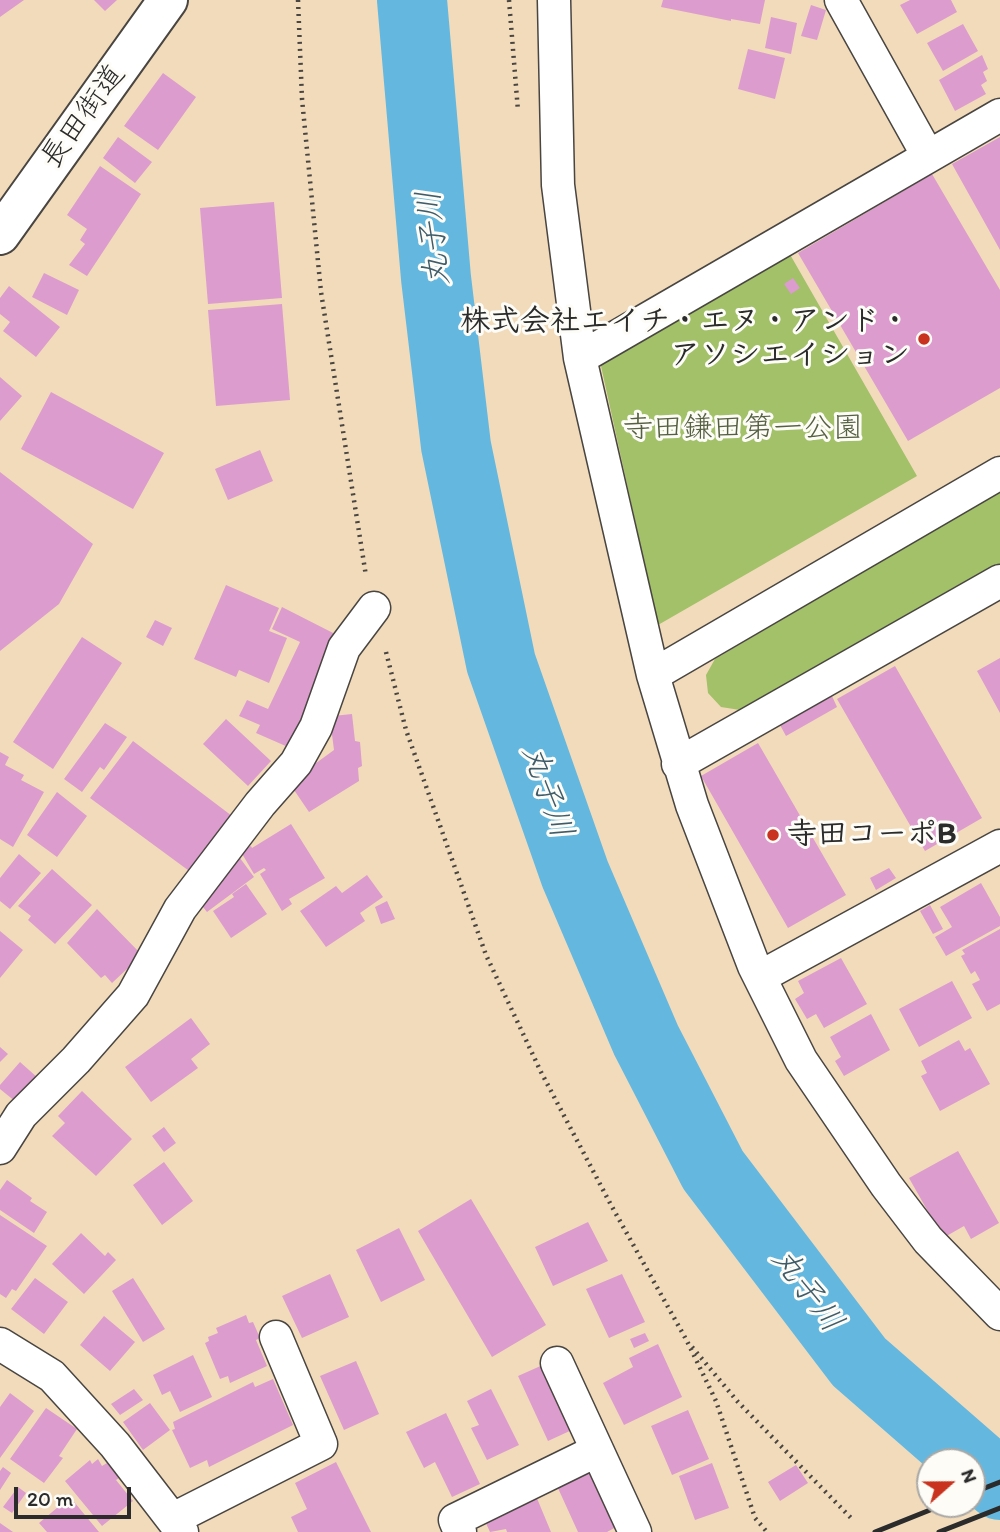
<!DOCTYPE html>
<meta charset="utf-8">
<style>
body{margin:0}
#map{position:relative;width:1000px;height:1532px;overflow:hidden;background:#f2dbbb;font-family:Itim,sans-serif}
canvas{display:block}
.north{position:absolute;left:916px;top:1448px;width:70px;height:70px;box-sizing:border-box;background:#fdfcf7;border:2px solid #a9a8a5;border-radius:50%;rotate:69deg;font-size:19px;font-weight:700;line-height:28px;text-align:center;color:#2b2b2b}
.north::after{content:'';display:block;margin:auto;width:24px;height:32px;background:#c8321e;clip-path:polygon(50% 0,100% 100%,50% 72%,0 100%)}
.scale{position:absolute;left:14px;top:1487px;width:117px;height:32px;box-sizing:border-box;border:4px solid #2b2b2b;border-top:0;padding-left:9px;font-size:21px;line-height:24px;white-space:nowrap;color:#2b2b2b;-webkit-text-stroke:5px #fdfcf7;paint-order:stroke}
</style>
<div id="map">
<canvas width="1000" height="1532"></canvas>
<div class="north">N</div>
<div class="scale">20 m</div>
</div>
<script>
const c = document.querySelector('canvas').getContext('2d');
c.lineJoin = 'round';
function paint(path, color) { c.fillStyle = color; c.fill(path, 'evenodd'); }
const poly = rows => new Path2D(rows.map(r => 'M' + r).join(''));
function strokePath(path, color, width, dash) { c.strokeStyle = color; c.lineWidth = width; c.lineCap = dash ? 'butt' : 'round'; c.setLineDash(dash || []); c.stroke(path); }
function write(font, color, halo, rows, align = 'center') {
  c.font = font + ' Itim,"Klee One",sans-serif'; c.lineWidth = 6; c.setLineDash([]); c.textBaseline = 'middle'; c.strokeStyle = halo; c.fillStyle = color; for (const [text, x, y, turn = 0] of rows) {
    c.save(); c.translate(x, y); c.rotate((+turn || 0) * Math.PI / 180); c.textAlign = isNaN(turn) ? turn : align; if (halo) c.strokeText(text, 0, 0); c.fillText(text, 0, 0); c.restore();
  }
}
const green = poly([
 [788,251,917,476,658,625,599,357],
 [1000,491,1000,566,756,705,740,710,721,707,708,693,706,675,715,659]
]);
const river = poly([
 [412,0,436,278,456,446,501,663,575,874,646,1040,713,1170,859,1362,1000,1485]
]);
const building = poly([
 [0,0,24,0,0,17],
 [94,0,117,0,105,11],
 [663,0,765,0,760,24,731,19,731,21,661,7],
 [910,0,951,0,957,12,917,34,900,5],
 [811,5,826,10,817,40,801,36],
 [771,17,797,23,791,54,765,48],
 [963,24,978,51,943,71,927,43],
 [748,49,785,58,775,99,738,89],
 [982,55,988,69,983,72,987,81,981,85,986,94,955,111,939,80],
 [163,73,196,97,158,150,124,126],
 [118,137,152,162,135,183,103,158],
 [1000,137,1000,250,952,164],
 [100,166,141,194,87,276,69,265,85,244,80,240,87,229,67,215],
 [932,174,1000,290,1000,388,908,441,798,253],
 [274,202,282,298,208,304,200,208],
 [44,273,79,290,67,315,32,297],
 [793,278,800,288,791,294,784,284],
 [9,286,60,327,36,357,3,331,10,322,0,314,0,298],
 [282,304,290,400,216,406,208,310],
 [0,377,22,396,0,421],
 [51,392,164,453,133,509,21,449],
 [260,450,273,481,228,500,215,469],
 [0,472,93,544,59,604,0,651],
 [226,585,279,608,269,631,287,638,269,683,239,670,236,677,194,659],
 [282,607,339,636,288,747,256,733,260,725,239,716,247,700,268,709,300,642,272,629],
 [155,620,172,628,163,646,146,637],
 [82,637,122,663,53,769,13,742],
 [1000,658,1000,713,977,671],
 [895,666,982,818,925,851,837,699],
 [832,696,837,707,786,736,780,725],
 [352,714,355,741,360,742,362,766,358,768,359,781,309,812,292,787,303,779,301,774,334,750,330,719,333,716],
 [226,719,271,761,248,786,203,744],
 [105,723,127,737,104,770,100,767,82,792,64,779],
 [133,741,236,819,196,876,90,798],
 [758,743,846,895,788,928,701,776],
 [0,752,9,757,5,765,24,775,21,780,44,792,13,847,0,839],
 [57,792,87,816,57,857,27,835],
 [291,824,325,878,289,899,292,904,282,911,260,874,266,870,264,868,254,874,241,852,251,846,252,848],
 [19,854,41,873,10,909,0,901,0,878],
 [237,854,254,877,207,912,199,902],
 [889,868,896,878,876,890,870,878],
 [52,869,92,905,55,944,28,920,31,916,18,906],
 [367,875,383,897,360,913,365,921,326,947,300,911,336,886,342,893],
 [981,883,1000,917,1000,926,946,956,935,937,952,927,940,907],
 [246,884,267,914,231,938,213,911,234,897,232,894],
 [387,901,395,919,381,924,375,907],
 [930,905,943,929,933,934,920,911],
 [97,909,142,955,112,983,105,975,101,978,67,943],
 [1000,929,1000,1004,987,1011,972,984,980,980,975,971,971,974,961,956,965,954,962,950],
 [0,931,23,950,0,978],
 [841,958,867,1004,824,1028,816,1014,807,1019,795,999,804,993,798,981],
 [952,981,972,1018,919,1047,899,1009],
 [871,1014,890,1050,844,1076,835,1061,841,1057,830,1037],
 [191,1018,210,1044,191,1059,198,1068,151,1102,125,1067],
 [959,1040,965,1051,970,1048,990,1084,940,1111,921,1076,927,1073,921,1061],
 [0,1047,8,1054,0,1062],
 [20,1062,38,1078,16,1102,0,1089,0,1085],
 [82,1091,132,1139,96,1176,52,1136,65,1123,58,1116],
 [164,1127,176,1143,164,1152,152,1136],
 [958,1151,999,1223,971,1239,964,1226,943,1238,909,1178],
 [164,1162,193,1201,162,1225,133,1185],
 [7,1180,32,1198,30,1201,47,1212,34,1233,0,1210,0,1190],
 [471,1199,546,1325,492,1357,418,1231],
 [0,1215,47,1246,16,1291,12,1289,6,1298,0,1294],
 [588,1222,608,1261,553,1286,535,1247],
 [399,1228,425,1280,381,1302,356,1250],
 [81,1233,105,1256,108,1252,116,1260,84,1294,52,1264],
 [330,1274,349,1317,302,1338,282,1296],
 [622,1274,645,1322,609,1338,586,1289],
 [35,1278,68,1302,44,1334,11,1309],
 [133,1278,165,1329,143,1342,112,1291],
 [246,1315,249,1323,253,1322,260,1338,256,1340,267,1366,230,1383,228,1376,220,1379,205,1343,209,1341,208,1337,218,1333,216,1328],
 [104,1316,135,1342,110,1371,80,1345],
 [645,1333,649,1341,634,1348,630,1339],
 [658,1344,682,1397,624,1425,603,1383,633,1367,629,1358],
 [193,1355,212,1397,180,1412,170,1391,162,1395,153,1375],
 [356,1361,379,1414,344,1430,320,1376],
 [545,1364,574,1429,548,1441,518,1376],
 [273,1379,293,1425,209,1467,207,1460,190,1468,172,1430,175,1429,173,1422,253,1382,255,1387],
 [134,1389,143,1400,120,1415,111,1404],
 [491,1389,519,1445,487,1460,471,1428,479,1425,467,1401],
 [10,1393,34,1411,0,1458,0,1407],
 [150,1403,170,1430,143,1450,123,1422],
 [46,1408,77,1429,59,1456,63,1458,44,1483,10,1459],
 [688,1410,709,1459,672,1475,651,1426],
 [446,1413,480,1484,452,1497,435,1462,424,1468,406,1432],
 [98,1459,102,1466,107,1463,119,1478,116,1480,133,1501,102,1526,65,1481,90,1460,92,1464],
 [336,1462,371,1532,298,1532,291,1517,307,1509,295,1483],
 [712,1463,729,1508,695,1520,679,1476],
 [796,1465,808,1483,780,1501,768,1482],
 [3,1467,11,1473,0,1490,0,1471],
 [591,1470,618,1526,607,1532,578,1532,557,1486],
 [18,1487,26,1493,12,1513,3,1507],
 [536,1496,551,1532,507,1532,506,1529,490,1532,484,1519],
 [70,1497,99,1532,47,1532,39,1523],
 [0,1523,13,1532,0,1532]
]);
const path = poly([
 [298,0,302,99,321,292,366,576],
 [509,0,518,111],
 [386,652,406,730,486,955,541,1072,611,1205,687,1341,716,1401,755,1518,767,1532],
 [692,1347,738,1402,853,1520]
]);
const minor = poly([
 [554,0,558,185,580,358,653,675,692,805,754,966,801,1060,886,1185,928,1240,1000,1314],
 [841,0,928,156],
 [580,358,1000,115],
 [653,675,1000,473],
 [678,764,1000,581],
 [760,977,1000,846],
 [0,1148,21,1115,76,1060,133,995,180,909,260,804,296,763,316,727,344,648,374,608],
 [0,1344,52,1376,115,1445,182,1532],
 [557,1363,635,1532],
 [173,1519,321,1444,276,1337],
 [460,1532,455,1520,596,1451]
]);
const secondary = poly([
 [0,235,168,0]
]);
const rail = poly([
 [972,1493,1000,1482],
 [875,1532,945,1504],
 [939,1532,1000,1508]
]);
const markers = [
 [924,339,7,"#c8321e"],
 [773,835,7,"#c8321e"]
];
const streetNames = [
 ["長田街道",84,117,-54]
];
const poiNames = [
 ["株式会社エイチ・エヌ・アンド・",910,322],
 ["アソシエイション",910,356],
 ["寺田コーポB",787,835,"left"]
];
const parkNames = [
 ["寺田鎌田第一公園",743,429]
];
const waterNames = [
 ["丸子川",435,238,-96],
 ["丸子川",546,792,71],
 ["丸子川",806,1291,53]
];
paint(green, '#a2c169');
strokePath(river, '#64b8e0', 70);
paint(building, '#dc9cce');
strokePath(minor, '#494541', 35);
strokePath(secondary, '#494541', 42);
strokePath(path, '#494541', 4.5, [2, 5]);
strokePath(minor, '#fff', 32);
strokePath(secondary, '#fff', 38);
strokePath(rail, '#2b2b2b', 5);
for (const [x, y, r, color] of markers) { const dot = new Path2D(); dot.arc(x, y, r, 0, 2 * Math.PI); c.fillStyle = color; c.fill(dot); strokePath(dot, '#fdfcf7', 2.5); }
write('30px', '#2b2b2b', '#fdfcf7', streetNames);
write('bold 30px', '#2b2b2b', '#fdfcf7', poiNames, 'right');
write('30px', '#556041', '#fdfcf7', parkNames);
write('italic 32px', '#3f5c6a', '#fdfcf7', waterNames);
</script>
